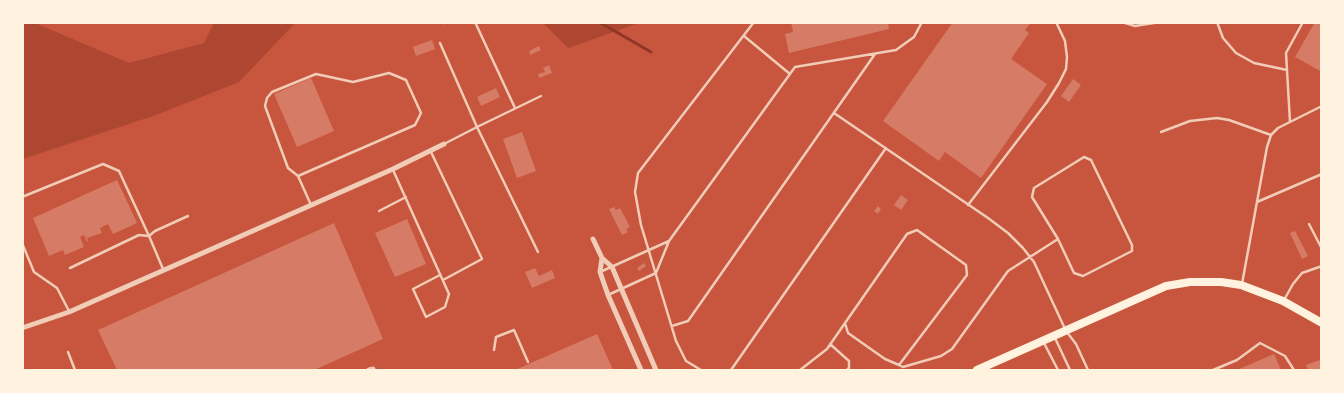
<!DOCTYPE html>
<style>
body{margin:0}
#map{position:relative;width:1344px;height:393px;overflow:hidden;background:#c8553d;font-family:Overpass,sans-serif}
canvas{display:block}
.frame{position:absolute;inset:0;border:24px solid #fff3e0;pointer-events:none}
</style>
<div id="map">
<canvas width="1344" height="393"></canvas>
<div class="frame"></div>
</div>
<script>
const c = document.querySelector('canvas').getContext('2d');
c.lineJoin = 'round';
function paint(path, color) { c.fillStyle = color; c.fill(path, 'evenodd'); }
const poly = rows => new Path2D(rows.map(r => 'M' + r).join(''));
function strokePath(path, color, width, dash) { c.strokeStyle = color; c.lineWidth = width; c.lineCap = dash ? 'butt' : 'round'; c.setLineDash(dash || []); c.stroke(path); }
const green = poly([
 [22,23,35,23,129,63,204,43,214,23,295,23,239,82,156,115,23,159],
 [543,23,639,23,568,48]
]);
const stream = poly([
 [599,22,651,52]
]);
const building = poly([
 [791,22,888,22,889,29,789,53,785,34,793,32],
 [953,22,1031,22,1025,30,1029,33,1011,59,1047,84,981,178,945,152,939,161,883,121],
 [1315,22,1322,22,1322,72,1295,57],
 [432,40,435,49,416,56,413,47],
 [539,46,541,50,530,55,529,51],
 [549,65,552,73,539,78,538,74,545,72,543,68],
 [311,78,334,131,297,147,274,94],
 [1073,79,1081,85,1069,102,1061,96],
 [496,88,500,97,481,106,477,97],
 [522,132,536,171,517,178,503,139],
 [117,180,137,223,113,234,108,224,100,228,102,233,87,238,88,241,87,242,84,235,80,237,84,247,65,255,63,250,49,256,33,218],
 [901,195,908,200,901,210,894,205],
 [878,206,881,209,878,214,874,211],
 [614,207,616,210,620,208,630,227,626,229,628,232,622,235,609,209],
 [407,219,426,264,395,277,375,233],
 [334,223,383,339,314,370,117,370,98,330],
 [1295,231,1308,256,1302,259,1290,233],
 [644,263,646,266,639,271,637,268],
 [535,268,539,276,552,270,555,278,532,288,525,272],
 [597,334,613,370,515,370],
 [1274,354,1281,370,1237,370],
 [1320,360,1322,370,1308,370,1306,365]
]);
const service = poly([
 [475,22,515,108],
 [1122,22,1135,26,1160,22],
 [1217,22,1223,38,1236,53,1254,63,1287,70],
 [444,23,444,22],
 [744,36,790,74],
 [440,43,477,127,541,96],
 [834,113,988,218,1008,233,1023,248,1034,262,1066,331,1076,344,1088,370],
 [1290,122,1286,53,1303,22],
 [1161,132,1190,121,1217,118,1229,120,1271,135],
 [444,144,477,127,538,252],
 [431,152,482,259,443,280],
 [1084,157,1091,160,1132,245,1132,251,1083,276,1074,273,1058,239,1032,197,1034,188,1084,157],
 [393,170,449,294,445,307,426,317,413,289,440,275],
 [298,176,415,125,421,113,406,80,389,73,353,82,316,74,272,92,267,98,265,106,288,168,298,176,311,205],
 [22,197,103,164,119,171,149,236,139,235,70,268],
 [1257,202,1322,174],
 [968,205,1047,102,1059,83,1066,69,1067,57,1065,41,1056,22],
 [379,211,406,197],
 [1309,224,1322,249],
 [22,243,34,272,57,288,69,311],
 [163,269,149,236,155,231,188,216],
 [600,272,669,241],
 [1242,284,1267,147,1271,135,1278,128,1322,106],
 [608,295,656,273,669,241,795,67,896,50,914,37,922,22],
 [1284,300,1293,284,1302,273,1322,266],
 [672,326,688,321,875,54],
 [1055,338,1070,370],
 [1044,343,1058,370],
 [830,344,849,361,849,368,847,370],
 [494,350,496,337,514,330,528,362],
 [68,352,75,370],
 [899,365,967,275,966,265,917,230,907,234,845,323,848,333,885,359,899,365,903,367,941,356,952,349,1008,271,1058,239],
 [701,370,686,361,676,341,641,225,635,192,638,173,754,22],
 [731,370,886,148],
 [800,370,827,349,845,323],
 [1213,370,1237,360,1260,343,1285,356,1294,370]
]);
const minor = poly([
 [593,239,602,258,612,267,656,370],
 [602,258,600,272,608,295,641,370],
 [22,328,69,312,393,169,444,144],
 [369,370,373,369]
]);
const secondary = poly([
 [977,370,1166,286,1190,282,1221,282,1241,285,1283,301,1322,323]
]);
paint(green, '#ae4732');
strokePath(stream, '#8f3625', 3);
paint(building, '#d67c66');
strokePath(service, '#f1ccb7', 2.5);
strokePath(minor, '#f1ccb7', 5);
strokePath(secondary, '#fff3e0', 8);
</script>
